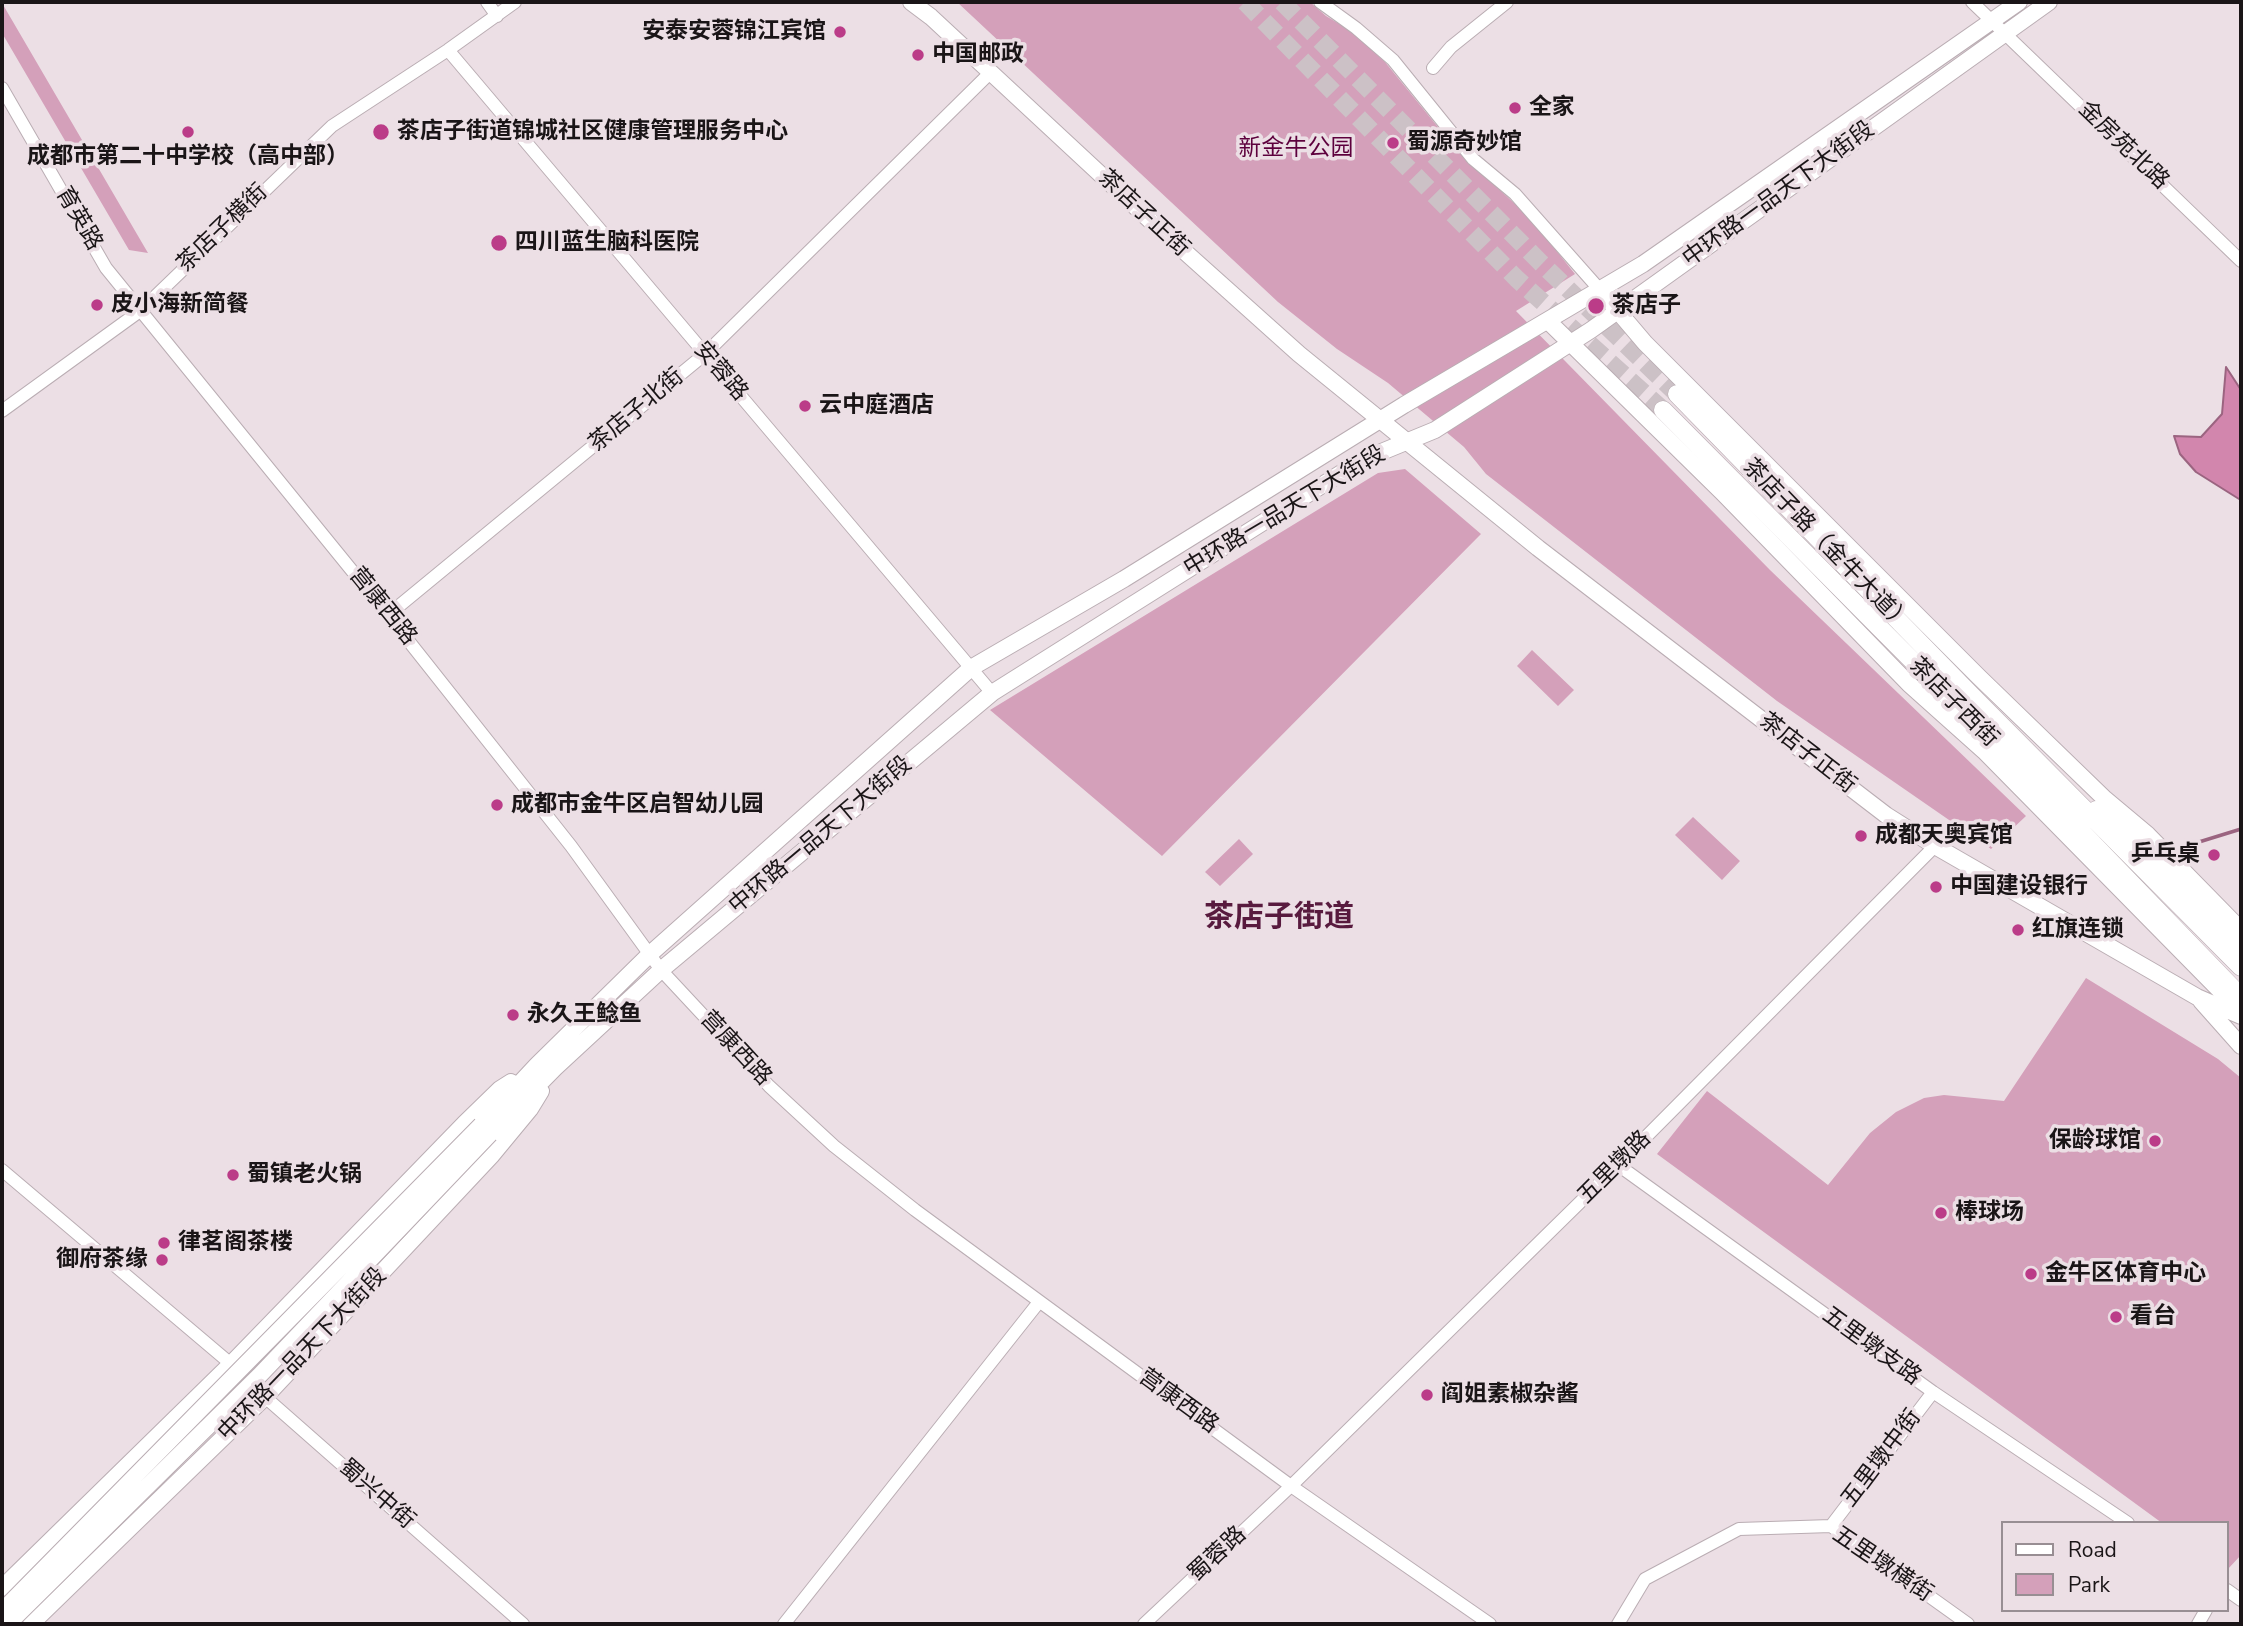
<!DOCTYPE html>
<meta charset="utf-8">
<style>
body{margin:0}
#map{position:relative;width:2243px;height:1626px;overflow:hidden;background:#ecdfe5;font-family:"Nunito Sans",sans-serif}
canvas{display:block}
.frame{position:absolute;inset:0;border:4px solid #1a1517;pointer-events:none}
.legend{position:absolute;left:2001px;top:1521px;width:228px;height:91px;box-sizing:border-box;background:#ecdfe5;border:2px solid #988e93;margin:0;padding:9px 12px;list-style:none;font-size:21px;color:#1a1517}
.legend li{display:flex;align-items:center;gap:14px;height:35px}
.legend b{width:35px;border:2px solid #988e93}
</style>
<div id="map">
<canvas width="2243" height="1626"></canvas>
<div class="frame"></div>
<ul class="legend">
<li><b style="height:9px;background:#fff"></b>Road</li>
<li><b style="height:19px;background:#d4a0ba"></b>Park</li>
</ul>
</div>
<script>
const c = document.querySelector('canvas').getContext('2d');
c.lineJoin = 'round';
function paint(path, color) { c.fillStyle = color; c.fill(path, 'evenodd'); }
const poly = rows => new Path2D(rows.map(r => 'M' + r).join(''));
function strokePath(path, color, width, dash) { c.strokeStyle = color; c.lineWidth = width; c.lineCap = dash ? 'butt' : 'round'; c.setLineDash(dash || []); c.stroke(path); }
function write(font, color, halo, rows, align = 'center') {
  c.font = font + ' "Nunito Sans","Noto Sans SC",sans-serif'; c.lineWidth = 7; c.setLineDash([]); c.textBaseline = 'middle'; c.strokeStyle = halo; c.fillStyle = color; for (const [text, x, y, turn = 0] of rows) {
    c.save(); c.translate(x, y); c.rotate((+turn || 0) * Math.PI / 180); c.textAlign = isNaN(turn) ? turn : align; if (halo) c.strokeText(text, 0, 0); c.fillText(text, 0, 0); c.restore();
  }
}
const green = poly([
 [957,2,1310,2,1326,16,1351,31,1385,62,1455,148,1531,219,1575,274,1516,311,1770,570,2026,816,1991,849,1777,701,1486,474,1464,447,1388,383,1337,349,1278,302],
 [2,3,148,253,129,250,2,33],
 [1405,469,1481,534,1162,856,990,710,1378,473],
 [1532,650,1574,690,1558,706,1517,666],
 [1693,817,1740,861,1722,880,1675,835],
 [1239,839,1253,854,1220,886,1205,872],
 [2086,978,2218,1059,2241,1078,2241,1555,2227,1570,2227,1523,2162,1523,1657,1154,1707,1091,1828,1185,1870,1133,1896,1112,1924,1098,1944,1095,2004,1101]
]);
const water = poly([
 [2226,367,2241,390,2241,498,2239,499,2196,472,2180,454,2174,436,2201,437,2222,414,2226,367]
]);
const stream = poly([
 [2186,846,2241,829]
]);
const highwayTunnel = poly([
 [1245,2,1517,279,1663,410],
 [1282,2,1541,263,1677,394]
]);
const minor = poly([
 [487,2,497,16],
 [1320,2,1356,28,1393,60,1473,159,1515,194,1600,290],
 [1972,2,2241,261],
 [448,50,992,693],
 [1433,68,1451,47,1507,2],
 [2,88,106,268,388,615,571,846,661,970,769,1086,834,1146,915,1210,1291,1486,1490,1624],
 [2,411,140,311,332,126,448,50,515,2],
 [388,615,705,354,991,72],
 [1618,1165,1933,1392,2128,1523],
 [2,1170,231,1364,265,1397,523,1624],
 [1831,1526,1933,1392],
 [2227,1590,2241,1600],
 [784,1624,1039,1302],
 [1144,1624,1291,1486,1618,1165,1935,846],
 [1618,1624,1645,1579,1739,1529,1831,1526,1968,1624],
 [2198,1624,2206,1610]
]);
const major = poly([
 [911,2,931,17,1155,225,1299,354,1538,548,1886,815,1935,846,2197,997,2241,1016],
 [1600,290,1645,343,1979,677,2105,799,2148,835,2241,930],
 [1548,321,1723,493,1909,684,1984,751,2240,1011],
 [2201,1001,2241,1046],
 [481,1125,537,1065,650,954,971,668,1124,579,1404,405,1643,264,2019,2],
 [490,1134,555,1068,661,970,992,693,1362,460,1435,430,1591,330,2049,2],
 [2,1588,231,1364,464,1124,500,1089,511,1082],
 [31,1624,265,1397,492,1155,530,1109,541,1091]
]);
const highway = poly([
 [1677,394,1971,695,2241,967],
 [1663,410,2047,796,2241,997],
 [2096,810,2120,825,2163,864,2241,945]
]);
const majorBridge = poly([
 [2,1611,481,1125],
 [8,1624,259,1376,490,1134]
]);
const markers = [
 [840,32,7,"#bb3c88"],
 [918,55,7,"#bb3c88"],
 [1515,108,7,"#bb3c88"],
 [188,132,7,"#bb3c88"],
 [381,132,9,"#bb3c88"],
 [1393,143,7,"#bb3c88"],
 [499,243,9,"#bb3c88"],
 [97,305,7,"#bb3c88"],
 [1596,306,9,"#bb3c88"],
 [805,406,7,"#bb3c88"],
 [497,805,7,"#bb3c88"],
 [1861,836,7,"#bb3c88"],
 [2214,855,7,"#bb3c88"],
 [1936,887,7,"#bb3c88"],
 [2018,930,7,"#bb3c88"],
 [513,1015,7,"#bb3c88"],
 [2155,1141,7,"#bb3c88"],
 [233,1175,7,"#bb3c88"],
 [1941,1213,7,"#bb3c88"],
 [164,1243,7,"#bb3c88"],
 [162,1260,7,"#bb3c88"],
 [2031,1274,7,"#bb3c88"],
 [2116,1317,7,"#bb3c88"],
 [1427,1395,7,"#bb3c88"]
];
const poiNames = [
 ["安泰安蓉锦江宾馆",826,32,"right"],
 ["中国邮政",932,55],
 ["全家",1529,108],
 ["茶店子街道锦城社区健康管理服务中心",397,132],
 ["蜀源奇妙馆",1407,143],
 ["成都市第二十中学校（高中部）",188,157,"center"],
 ["四川蓝生脑科医院",515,243],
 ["皮小海新简餐",111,305],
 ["茶店子",1612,306],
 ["云中庭酒店",819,406],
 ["成都市金牛区启智幼儿园",511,805],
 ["成都天奥宾馆",1875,836],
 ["乒乓桌",2200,855,"right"],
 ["中国建设银行",1950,887],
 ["红旗连锁",2032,930],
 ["永久王鲶鱼",527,1015],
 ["保龄球馆",2141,1141,"right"],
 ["蜀镇老火锅",247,1175],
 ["棒球场",1955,1213],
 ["律茗阁茶楼",178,1243],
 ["御府茶缘",148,1260,"right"],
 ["金牛区体育中心",2045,1274],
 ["看台",2130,1317],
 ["阎姐素椒杂酱",1441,1395]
];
const streetNames = [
 ["金房苑北路",2123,146,44],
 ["中环路一品天下大街段",1779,195,-36],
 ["茶店子正街",1143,214,43],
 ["育英路",78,219,60],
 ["茶店子横街",223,229,-44],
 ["安蓉路",720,372,50],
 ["茶店子北街",637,411,-40],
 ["中环路一品天下大街段",1285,512,-31],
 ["茶店子路（金牛大道）",1826,546,46],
 ["营康西路",382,607,51],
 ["茶店子西街",1953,703,45],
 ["茶店子正街",1807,754,38],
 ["中环路一品天下大街段",821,836,-40],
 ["营康西路",735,1049,47],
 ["五里墩路",1615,1168,-45],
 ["五里墩支路",1871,1347,36],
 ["中环路一品天下大街段",303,1355,-46],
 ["营康西路",1178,1402,36],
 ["五里墩中街",1882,1459,-53],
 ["蜀兴中街",376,1495,41],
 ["蜀蓉路",1218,1555,-43],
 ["五里墩横街",1882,1565,34]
];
const parkNames = [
 ["新金牛公园",1296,149]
];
const districtNames = [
 ["茶店子街道",1279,919]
];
paint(green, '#d4a0ba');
paint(water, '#d286ad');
strokePath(water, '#9b6480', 2);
strokePath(stream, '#9b6480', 3.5);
strokePath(highwayTunnel, '#ccc1c6', 18, [18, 9]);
strokePath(minor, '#baadb3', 14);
strokePath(major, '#baadb3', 18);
strokePath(highway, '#baadb3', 19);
strokePath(minor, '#fff', 12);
strokePath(major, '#fff', 16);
strokePath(highway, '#fff', 18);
strokePath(majorBridge, '#baadb3', 18, []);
strokePath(majorBridge, '#fff', 16);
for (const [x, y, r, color] of markers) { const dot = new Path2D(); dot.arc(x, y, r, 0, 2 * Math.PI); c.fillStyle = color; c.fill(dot); strokePath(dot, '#ecdfe5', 2.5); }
write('bold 23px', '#1a1517', '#ecdfe5', poiNames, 'left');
write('23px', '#1a1517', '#ecdfe5', streetNames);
write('23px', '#5d003d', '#ecdfe5', parkNames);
write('bold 30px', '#581a3e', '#ecdfe5', districtNames);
</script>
